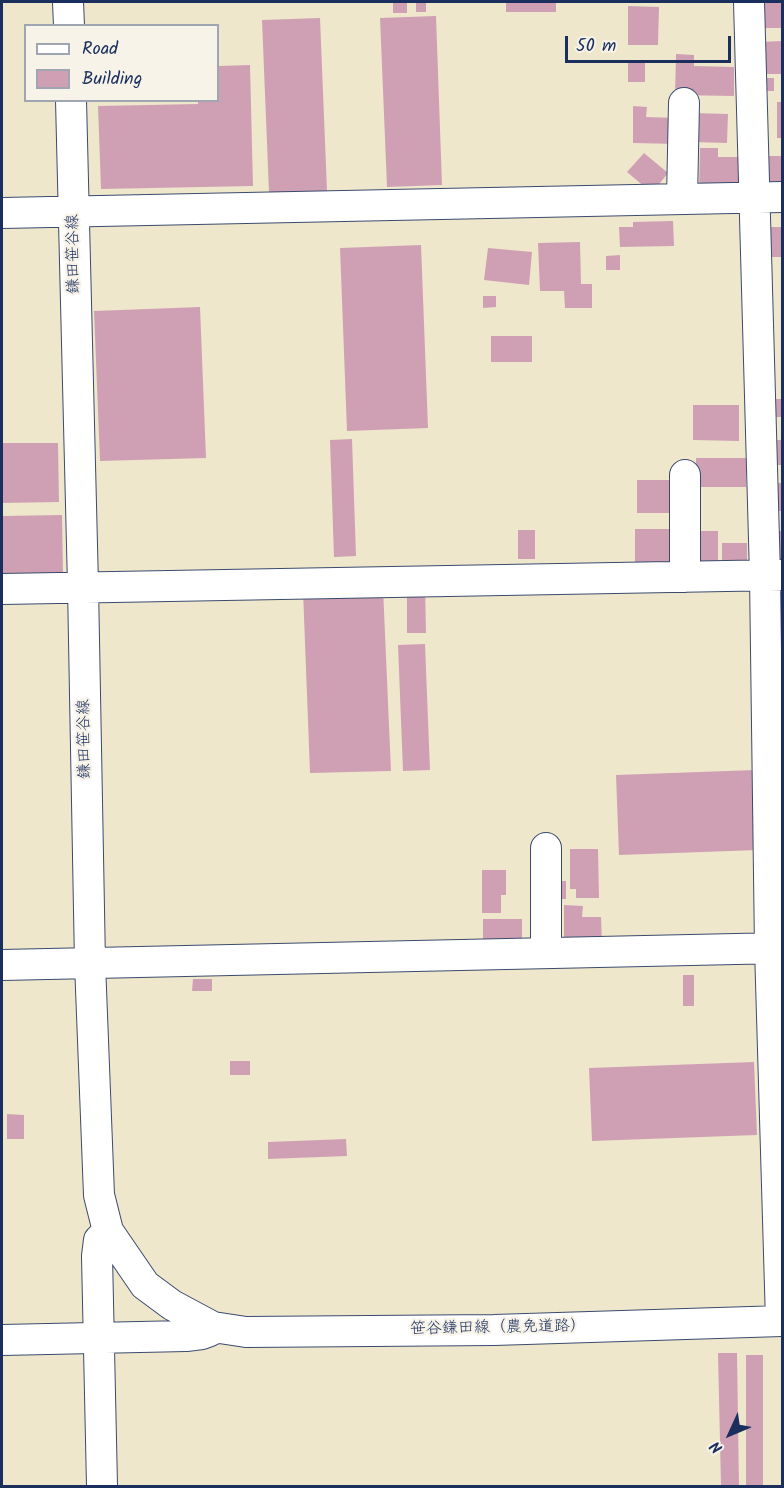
<!DOCTYPE html>
<meta charset="utf-8">
<style>
body{margin:0}
#map{position:relative;width:784px;height:1488px;overflow:hidden;background:#efe7cc;font-family:Kalam,sans-serif}
canvas{display:block}
.frame{position:absolute;inset:0;border:3px solid #1b2f5e;pointer-events:none}
.legend{position:absolute;left:24px;top:24px;width:195px;height:78px;box-sizing:border-box;background:#f7f3e8;border:2px solid #9fa5b1;margin:0;padding:8px 10px;list-style:none;font-size:18px;color:#1b2f5e}
.legend li{display:flex;align-items:center;gap:12px;height:30px}
.legend b{width:30px;border:2px solid #9fa5b1}
.north{position:absolute;left:700px;top:1404px;width:60px;height:60px;-webkit-text-stroke:4px #f7f3e8;paint-order:stroke;rotate:226deg;font-size:16px;font-weight:700;line-height:24px;text-align:center;color:#1b2f5e}
.north::after{content:'';display:block;margin:auto;width:21px;height:27px;background:#1b2f5e;clip-path:polygon(50% 0,100% 100%,50% 72%,0 100%)}
.scale{position:absolute;left:565px;top:36px;width:166px;height:27px;box-sizing:border-box;border:3px solid #1b2f5e;border-top:0;padding-left:8px;font-size:18px;line-height:21px;white-space:nowrap;color:#1b2f5e;-webkit-text-stroke:4px #f7f3e8;paint-order:stroke}
</style>
<div id="map">
<canvas width="784" height="1488"></canvas>
<div class="frame"></div>
<ul class="legend">
<li><b style="height:8px;background:#fff"></b>Road</li>
<li><b style="height:16px;background:#cfa0b4"></b>Building</li>
</ul>
<div class="north">N</div>
<div class="scale">50 m</div>
</div>
<script>
const c = document.querySelector('canvas').getContext('2d');
c.lineJoin = 'round';
function paint(path, color) { c.fillStyle = color; c.fill(path, 'evenodd'); }
const poly = rows => new Path2D(rows.map(r => 'M' + r).join(''));
function strokePath(path, color, width, dash) { c.strokeStyle = color; c.lineWidth = width; c.lineCap = dash ? 'butt' : 'round'; c.setLineDash(dash || []); c.stroke(path); }
function write(font, color, halo, rows, align = 'center') {
  c.font = font + ' Kalam,"Klee One",sans-serif'; c.lineWidth = 4.5; c.setLineDash([]); c.textBaseline = 'middle'; c.strokeStyle = halo; c.fillStyle = color; for (const [text, x, y, turn = 0] of rows) {
    c.save(); c.translate(x, y); c.rotate((+turn || 0) * Math.PI / 180); c.textAlign = isNaN(turn) ? turn : align; if (halo) c.strokeText(text, 0, 0); c.fillText(text, 0, 0); c.restore();
  }
}
const building = poly([
 [393,2,407,2,407,13,393,13],
 [416,2,426,2,426,12,416,12],
 [506,2,556,2,556,12,506,12],
 [763,2,782,2,782,28,763,28],
 [628,6,659,7,658,45,628,45],
 [436,16,442,185,387,187,380,18],
 [320,18,327,191,269,193,262,20],
 [782,41,782,74,759,74,759,42],
 [676,54,694,55,694,66,734,67,734,96,675,95],
 [628,61,645,61,645,82,628,82],
 [250,65,253,186,101,189,98,106,198,104,198,100,218,100,218,66],
 [758,78,774,78,774,91,758,91],
 [777,102,782,102,782,138,777,138],
 [633,106,647,107,646,117,678,118,678,144,633,143],
 [692,113,728,114,727,143,692,142],
 [700,148,718,148,718,157,744,157,743,191,699,190],
 [644,153,668,173,652,193,627,172],
 [767,156,782,156,782,184,768,184],
 [673,221,674,246,620,247,619,227,633,227,633,222],
 [770,227,782,227,782,257,770,257],
 [580,242,581,284,592,284,592,308,565,308,564,291,540,291,538,243],
 [421,245,428,428,347,431,340,248],
 [488,248,532,252,529,285,484,280],
 [620,255,620,270,606,270,606,256],
 [483,296,496,296,496,307,483,308],
 [200,307,206,458,100,461,94,311],
 [491,336,532,336,532,362,491,362],
 [770,399,782,399,782,417,770,417],
 [693,405,739,405,739,441,693,440],
 [352,439,356,556,334,557,330,440],
 [774,440,782,440,782,465,774,465],
 [2,443,58,443,59,502,2,503],
 [696,458,746,458,746,487,696,487],
 [637,480,671,480,671,513,637,513],
 [775,483,782,483,782,511,775,511],
 [62,515,63,575,2,576,2,516],
 [635,529,676,529,676,563,635,563],
 [518,530,535,530,535,559,518,559],
 [696,531,718,531,718,567,696,567],
 [776,531,782,531,782,563,776,563],
 [722,543,747,543,747,567,722,568],
 [407,586,425,586,426,633,407,633],
 [383,588,391,771,310,773,303,591],
 [425,644,430,770,403,771,398,645],
 [755,770,758,850,619,855,616,775],
 [570,849,598,849,599,898,576,898,576,889,570,889],
 [482,870,506,870,506,895,501,895,501,913,482,913],
 [555,881,566,881,566,899,554,899],
 [564,905,583,906,582,917,601,917,602,944,564,944],
 [483,919,522,919,522,949,483,949],
 [683,975,694,975,694,1006,683,1006],
 [193,979,212,979,212,991,192,991],
 [230,1061,250,1061,250,1075,230,1075],
 [754,1062,757,1135,592,1141,589,1068],
 [7,1114,24,1115,24,1139,7,1139],
 [346,1139,347,1156,268,1159,268,1142],
 [718,1353,737,1353,739,1486,721,1486],
 [746,1355,763,1355,763,1486,746,1486]
]);
const minor = poly([
 [68,2,69,26],
 [749,2,765,575,770,948,781,1321],
 [71,100,83,586,90,963,99,1195,108,1231,145,1285,172,1305,213,1327,246,1332,494,1330,782,1321],
 [682,199,684,103],
 [2,213,782,197],
 [685,475,685,577],
 [2,589,782,575],
 [546,953,546,848],
 [2,965,782,948],
 [2,1340,186,1336,202,1334,210,1331,213,1327],
 [102,1486,97,1256,99,1240,108,1231]
]);
const streetNames = [
 ["鎌田笹谷線",75,254,-91],
 ["鎌田笹谷線",86,739,-91],
 ["笹谷鎌田線（農免道路）",498,1329,-1]
];
paint(building, '#cfa0b4');
strokePath(minor, '#3b4b6e', 32);
strokePath(minor, '#fff', 30);
write('16px', '#1b2f5e', '#f7f3e8', streetNames);
</script>
